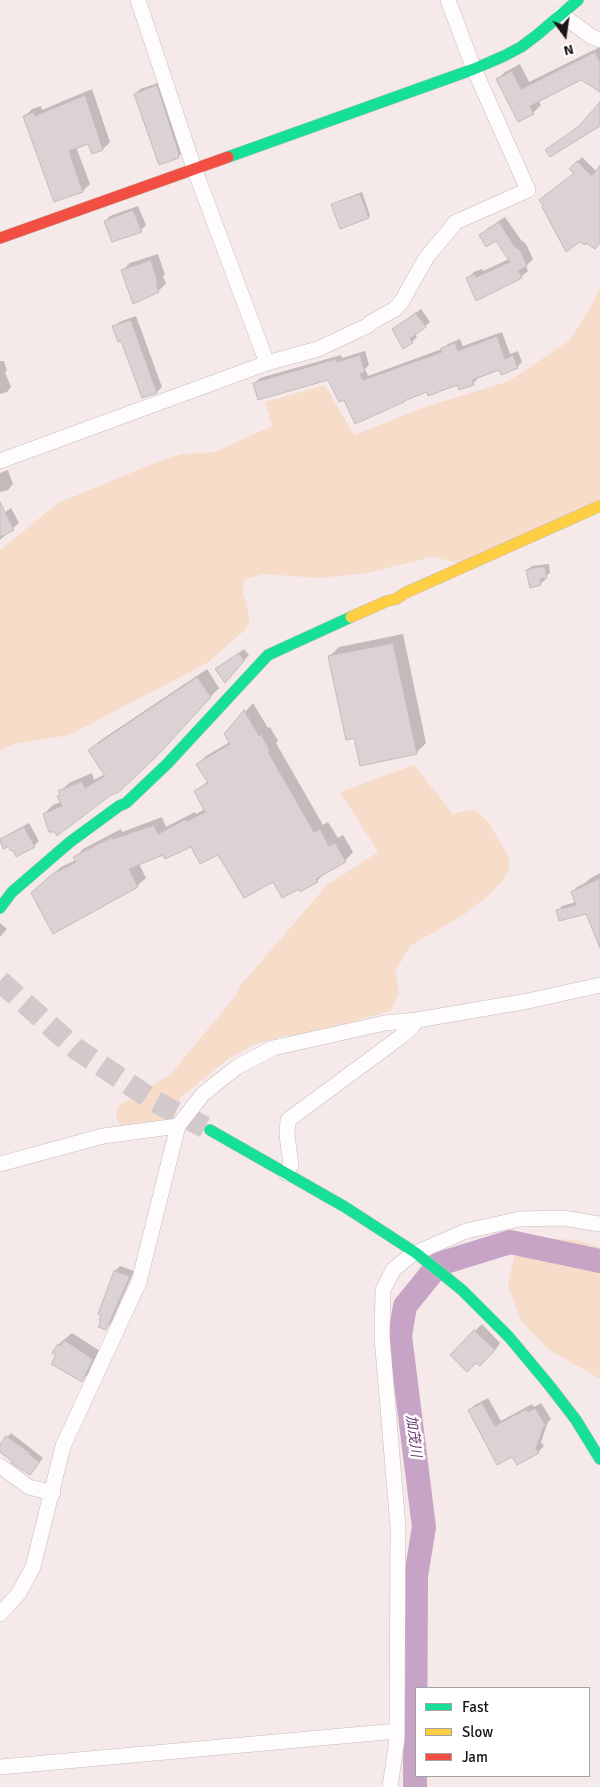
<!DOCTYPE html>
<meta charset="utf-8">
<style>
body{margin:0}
#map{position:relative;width:600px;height:1787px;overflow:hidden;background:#f5e9ea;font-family:Signika,sans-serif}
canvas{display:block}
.legend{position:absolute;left:415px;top:1687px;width:175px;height:90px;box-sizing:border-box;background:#fff;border:1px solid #a4a1a2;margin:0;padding:6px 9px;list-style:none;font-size:15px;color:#1c1516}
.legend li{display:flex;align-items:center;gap:10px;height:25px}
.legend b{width:25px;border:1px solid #a4a1a2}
.north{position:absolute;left:540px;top:10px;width:50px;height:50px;-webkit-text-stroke:4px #fff;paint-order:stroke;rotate:166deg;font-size:14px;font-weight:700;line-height:20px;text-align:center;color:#1c1516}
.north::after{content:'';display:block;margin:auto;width:18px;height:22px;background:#1c1516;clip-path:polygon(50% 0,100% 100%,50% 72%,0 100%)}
</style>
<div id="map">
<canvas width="600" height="1787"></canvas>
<ul class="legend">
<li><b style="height:6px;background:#16e098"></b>Fast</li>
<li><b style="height:6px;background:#ffcf43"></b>Slow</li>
<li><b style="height:6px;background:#f24e42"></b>Jam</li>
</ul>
<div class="north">N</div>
</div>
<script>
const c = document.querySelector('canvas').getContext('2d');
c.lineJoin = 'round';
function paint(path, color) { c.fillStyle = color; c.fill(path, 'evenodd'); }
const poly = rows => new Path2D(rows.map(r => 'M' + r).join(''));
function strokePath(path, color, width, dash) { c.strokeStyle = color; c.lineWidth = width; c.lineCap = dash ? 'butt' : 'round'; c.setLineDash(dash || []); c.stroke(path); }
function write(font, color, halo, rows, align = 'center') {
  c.font = font + ' Signika,"Noto Sans JP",sans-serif'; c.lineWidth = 5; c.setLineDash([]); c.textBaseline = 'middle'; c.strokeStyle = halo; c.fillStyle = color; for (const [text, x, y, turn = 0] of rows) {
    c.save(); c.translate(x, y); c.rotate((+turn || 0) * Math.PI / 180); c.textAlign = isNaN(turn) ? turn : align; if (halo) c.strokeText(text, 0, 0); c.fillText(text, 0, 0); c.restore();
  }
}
const green = poly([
 [600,286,600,506,460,566,452,561,432,557,367,573,319,578,265,574,245,579,242,589,250,619,246,629,207,663,69,735,13,744,0,751,0,550,58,503,162,460,182,454,215,452,272,426,265,402,325,385,354,435,425,407,509,381,570,340,593,303],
 [414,765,453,814,474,809,489,823,509,858,509,868,505,877,491,893,465,914,410,946,395,972,399,993,390,1011,305,1035,284,1036,253,1045,228,1059,180,1098,173,1119,121,1126,116,1118,118,1106,171,1074,236,995,240,986,327,885,378,852,340,792],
 [533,1238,577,1240,600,1248,600,1379,548,1349,521,1321,508,1285,516,1247]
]);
const shadow = poly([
 [600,47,600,80,581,78,538,100,541,105,533,113,498,79,505,72,520,64,529,82],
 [161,82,183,152,178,157,135,94,140,89],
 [92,89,110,142,103,149,93,152,89,142,76,147,90,184,83,191,25,116,32,109,41,106,42,110],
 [582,157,597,172,600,170,600,243,545,206,540,200,575,173,571,169],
 [362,192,370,215,368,217,332,204],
 [138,206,146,225,141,230,105,221,110,216],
 [505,217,521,240,526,244,533,259,526,266,528,271,521,277,467,279,474,272,482,269,483,271,509,259,496,239,480,236,487,229],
 [158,254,165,275,163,276,166,284,158,291,123,270,130,263],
 [421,309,430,322,415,334,417,337,412,342,393,330],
 [136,316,162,387,157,392,143,396,122,339,114,327,119,322],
 [502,332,510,354,518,351,522,362,517,367,500,368,477,376,478,378,473,384,457,383,427,391,345,398,329,379,255,383,260,378,341,355,342,358,365,351,369,365,365,369,368,376,442,349,448,344,460,339,463,346],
 [0,361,4,361,7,371,5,372,11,387,7,392,0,394],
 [8,470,13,484,8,490,0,492,0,473],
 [11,508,19,523,0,540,0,516],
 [549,564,550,573,544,577,545,580,540,584,527,570,532,566],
 [403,634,426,743,416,753,355,737,329,657,339,647],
 [244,649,249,655,225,681,217,669],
 [207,669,219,688,166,744,118,791,44,814,53,805,61,802,58,796,61,794,60,792,69,783,92,773,94,780,105,774,90,751,98,742],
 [253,703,268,728,270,727,278,741,276,743,323,825,328,822,338,838,343,835,353,852,345,861,326,872,317,881,299,887,273,880,218,853,191,845,164,853,139,864,146,878,137,886,41,884,61,867,76,860,75,858,83,849,121,829,122,832,162,817,166,827,195,812,196,814,205,809,196,791,208,781,198,764,206,756,230,742,226,734],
 [29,823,39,841,34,846,13,848,9,845,4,848,0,841,5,836],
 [600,873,600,947,587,913,558,911,562,906,576,902,572,892,577,887,585,883,591,878],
 [0,923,7,929,0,937],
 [120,1266,134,1271,111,1323,106,1328,102,1315,100,1314,115,1271],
 [482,1324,500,1343,496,1349,480,1365,477,1361,451,1355],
 [72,1333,100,1351,90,1372,82,1380,59,1344],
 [488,1398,501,1421,532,1404,534,1407,541,1403,551,1419,548,1422,541,1442,544,1446,538,1452,513,1455,469,1410,475,1405],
 [11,1433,43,1458,34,1469,14,1461,0,1451,0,1446]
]);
const river = poly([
 [415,1787,416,1576,424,1527,400,1336,405,1306,439,1264,510,1242,600,1261]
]);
const building = poly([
 [595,52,600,62,600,92,581,80,530,106,534,114,518,122,496,79,512,71,521,89,595,52],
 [157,85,179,154,178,155,179,158,159,165,134,94,157,85],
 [85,95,103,150,92,154,88,144,69,151,83,192,54,202,23,116,34,112,35,116,85,95],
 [600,102,600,126,550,157,545,150,579,126,600,102],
 [577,161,592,176,600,165,600,243,595,249,586,243,585,245,580,242,566,252,542,207,543,206,539,200,574,173,569,169,577,161],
 [360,194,369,218,340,229,331,204,360,194],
 [133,210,142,232,112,242,104,221,133,210],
 [499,222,515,247,520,250,527,266,518,271,522,278,476,301,466,278,475,274,476,277,510,262,496,241,486,247,479,235,499,222],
 [151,260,158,283,156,284,159,292,133,304,121,270,151,260],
 [416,313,426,327,410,339,413,343,403,349,392,329,416,313],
 [131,320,157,393,142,398,121,341,118,342,112,326,131,320],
 [497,336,505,359,513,355,518,368,501,375,499,370,472,380,474,385,459,390,457,385,428,396,427,392,404,401,404,402,355,424,344,400,339,402,328,380,258,400,253,383,336,359,337,362,360,355,365,372,360,374,363,380,442,352,441,348,455,343,458,351,497,336],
 [0,502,14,530,0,537,0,502],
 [537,567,545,567,547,578,540,579,541,585,530,588,526,570,537,567],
 [393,643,417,754,360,766,354,738,346,740,328,656,393,643],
 [239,653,244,661,225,683,215,669,239,653],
 [197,677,211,697,158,755,119,792,111,795,57,836,55,832,49,832,43,814,62,806,57,796,60,795,58,791,82,781,85,788,105,776,88,750,197,677],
 [244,710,259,736,261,734,270,751,268,752,314,832,320,829,329,846,335,843,346,862,316,879,318,882,300,892,299,889,282,898,273,882,244,898,218,855,200,864,191,847,165,859,163,855,129,869,138,887,53,934,31,893,51,875,76,862,73,857,112,837,113,839,154,825,158,834,186,819,187,821,205,812,194,791,208,783,196,764,230,744,224,734,244,710],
 [24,827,35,847,16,857,13,850,11,851,8,847,3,849,0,839,24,827],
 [600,878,600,948,586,914,559,921,556,910,576,905,571,892,600,878],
 [114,1271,130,1276,106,1330,98,1327,101,1321,99,1320,101,1316,98,1314,114,1271],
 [474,1330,495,1350,480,1366,476,1363,467,1372,450,1355,474,1330],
 [64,1340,93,1359,82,1382,51,1364,56,1355,52,1353,58,1344,61,1346,64,1340],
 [482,1403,495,1426,526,1409,528,1412,535,1408,546,1426,543,1428,536,1449,539,1453,517,1465,512,1457,497,1465,468,1410,482,1403],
 [6,1436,30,1453,29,1454,40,1462,30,1475,11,1463,12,1461,0,1452,0,1444,6,1436]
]);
const secondaryTunnel = poly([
 [0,981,75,1048,154,1101,210,1130]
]);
const street = poly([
 [138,0,194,168,267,363],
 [561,14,592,37,600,40],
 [0,461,267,363,318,349,369,325,370,323,395,309,402,301,426,258,456,222,528,190,474,69,448,0],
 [0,1164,103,1136,178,1126],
 [286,1173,291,1165,287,1135,288,1120,399,1038,413,1026,415,1020],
 [0,1466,29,1487,53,1493],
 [0,1614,19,1593,33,1567,63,1446,139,1282,178,1126,203,1094,237,1067,273,1048,385,1023,417,1020,528,1001,600,985],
 [0,1767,397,1731],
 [390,1787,397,1739,398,1527,382,1337,383,1290,393,1270,411,1255,466,1231,520,1219,563,1218,600,1224]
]);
const fast = poly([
 [228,157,474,69,504,56,521,47,537,35,578,0],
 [0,908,12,892,70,842,119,806,126,803,167,764,268,655,351,617],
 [210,1130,345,1207,416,1253,462,1290,509,1337,549,1385,576,1420,600,1459]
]);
const slow = poly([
 [351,617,387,601,396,599,405,593,600,506]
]);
const jam = poly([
 [0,238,228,157]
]);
const waterNames = [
 ["加茂川",413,1436,83]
];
paint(green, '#f7dcca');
paint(shadow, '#0003');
strokePath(river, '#c7a4c6', 24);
paint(building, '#dbd2d4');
strokePath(building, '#c4bbbd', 1);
strokePath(secondaryTunnel, '#d4c9ca', 22, [22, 11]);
strokePath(street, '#c6bcbd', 16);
strokePath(fast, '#c6bcbd', 12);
strokePath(slow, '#c6bcbd', 12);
strokePath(jam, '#c6bcbd', 12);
strokePath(street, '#fefcfc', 15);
strokePath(fast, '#16e098', 11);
strokePath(slow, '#ffcf43', 11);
strokePath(jam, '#f24e42', 11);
write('italic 14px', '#6d3671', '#fff', waterNames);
</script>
